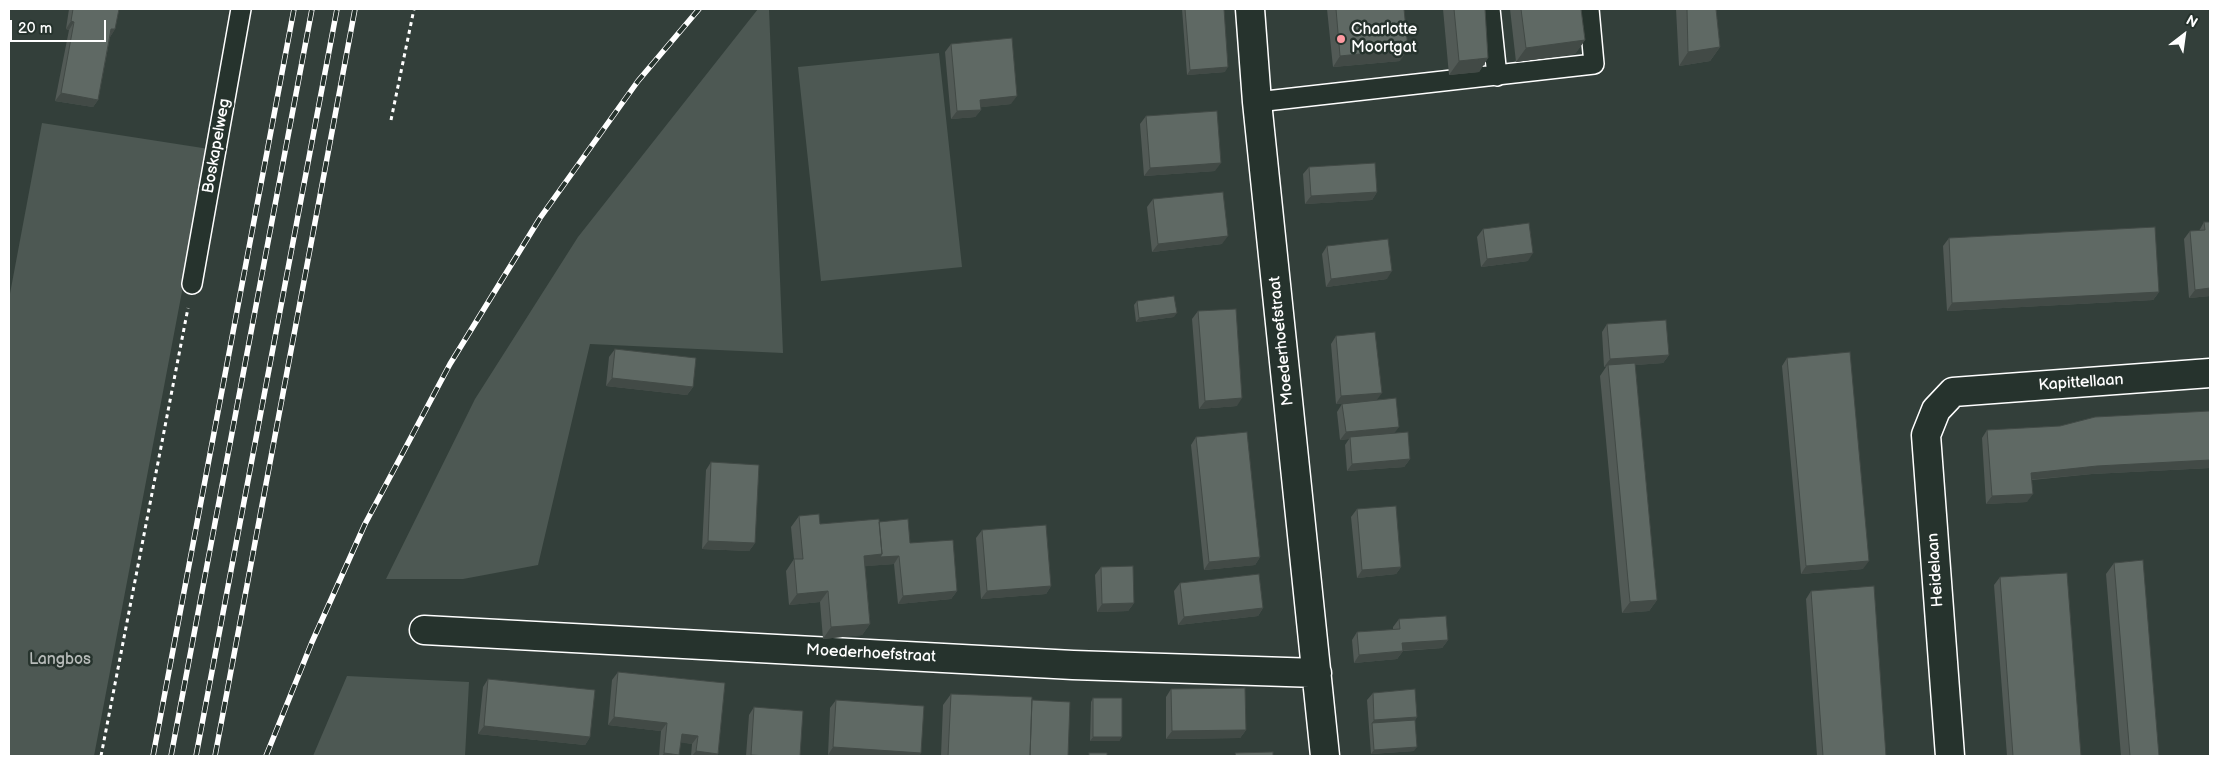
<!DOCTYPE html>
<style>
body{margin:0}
#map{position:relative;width:2219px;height:765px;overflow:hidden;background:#333f3a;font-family:"Balsamiq Sans",sans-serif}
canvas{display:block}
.frame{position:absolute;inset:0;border:10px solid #fff;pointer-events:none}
.north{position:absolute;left:2159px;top:10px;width:50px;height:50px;-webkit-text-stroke:4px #26332d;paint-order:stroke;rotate:30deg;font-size:14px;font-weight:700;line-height:20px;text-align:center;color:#fff}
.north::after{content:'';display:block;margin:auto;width:18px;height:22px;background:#fff;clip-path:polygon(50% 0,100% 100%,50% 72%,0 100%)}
.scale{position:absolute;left:10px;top:20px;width:96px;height:22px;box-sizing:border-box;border:2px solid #fff;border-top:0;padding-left:6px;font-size:15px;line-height:18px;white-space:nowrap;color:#fff;-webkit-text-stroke:4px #26332d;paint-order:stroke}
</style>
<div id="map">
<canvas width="2219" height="765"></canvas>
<div class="frame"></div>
<div class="north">N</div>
<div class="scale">20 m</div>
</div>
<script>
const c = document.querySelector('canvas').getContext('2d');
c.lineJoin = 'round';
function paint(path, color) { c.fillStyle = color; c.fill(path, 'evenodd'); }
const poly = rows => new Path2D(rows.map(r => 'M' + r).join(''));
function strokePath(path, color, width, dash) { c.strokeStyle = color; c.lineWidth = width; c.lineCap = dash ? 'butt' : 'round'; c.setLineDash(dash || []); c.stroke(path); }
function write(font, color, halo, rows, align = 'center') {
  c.font = font + ' "Balsamiq Sans",sans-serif'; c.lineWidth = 5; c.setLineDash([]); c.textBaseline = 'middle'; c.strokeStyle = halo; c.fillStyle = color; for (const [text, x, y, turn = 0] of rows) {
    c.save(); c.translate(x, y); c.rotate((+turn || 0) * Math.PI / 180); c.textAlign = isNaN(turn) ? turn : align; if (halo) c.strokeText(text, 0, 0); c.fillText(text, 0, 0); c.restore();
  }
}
const green = poly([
 [758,9,769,9,783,353,590,344,538,565,463,579,386,579,475,399,578,237],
 [939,53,962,267,821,281,798,67],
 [42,123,209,149,94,756,9,756,9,299],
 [347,676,469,682,465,756,313,756]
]);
const path = poly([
 [391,120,414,9],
 [101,756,188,308]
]);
const service = poly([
 [1490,9,1497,76],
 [1257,102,1594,64,1589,9],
 [192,284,241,9]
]);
const minor = poly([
 [1250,9,1257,102,1325,756],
 [424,630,1073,665,1317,673],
 [1950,756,1926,435,1936,410,1953,392,2210,373]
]);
const rail = poly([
 [153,756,294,9],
 [171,756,312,9],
 [196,756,337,9],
 [215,756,355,9],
 [266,756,312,642,365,524,450,364,540,218,638,81,699,9]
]);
const wall = poly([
 [69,9,119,9,115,29,110,37,98,100,93,107,55,101,69,30,66,29],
 [1182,9,1224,9,1225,72,1187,75],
 [1327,9,1404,9,1400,61,1333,67],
 [1443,9,1485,9,1488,58,1479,72,1449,75],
 [1510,9,1581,9,1585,40,1575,54,1516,62],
 [1676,9,1716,9,1720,47,1710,61,1679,66],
 [951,44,1011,104,981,107,981,110,975,117,951,119,945,52],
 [1146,116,1215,171,1144,176,1140,124],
 [1309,167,1377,192,1372,200,1305,204,1303,174],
 [1153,199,1222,244,1152,252,1147,207],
 [2204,222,2210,222,2210,296,2189,298,2184,239,2190,231,2199,231],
 [1483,229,1528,261,1481,267,1477,237],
 [1949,238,2159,292,2153,300,1947,311,1943,246],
 [1327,246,1387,279,1326,287,1322,254],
 [1137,301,1174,317,1136,322,1134,305],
 [1198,311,1237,406,1199,409,1192,319],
 [1607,324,1669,355,1663,363,1635,365,1657,600,1649,611,1622,613,1600,376,1606,367,1604,367,1602,332],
 [1336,336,1376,400,1394,434,1410,459,1404,467,1347,471,1345,445,1349,439,1340,440,1337,412,1342,404,1366,401,1336,404,1331,344],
 [615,349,693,387,687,395,606,386,609,357],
 [1787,358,1863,569,1801,574,1782,366],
 [2210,411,2210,468,2092,474,2032,480,2027,502,1986,504,1982,438,1987,430,2060,426],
 [1196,437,1260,557,1255,565,1204,570,1191,445],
 [711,462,755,543,749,551,702,549,706,470],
 [1357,509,1401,567,1396,574,1357,578,1351,517],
 [799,516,820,524,879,522,910,543,957,591,951,599,898,604,894,564,865,566,870,624,862,635,823,639,820,602,789,605,786,571,794,559,791,527],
 [982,530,1051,586,1046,594,981,599,976,538],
 [2114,563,2159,756,2121,756,2106,574],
 [1101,567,1134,603,1128,611,1097,612,1095,575],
 [2000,577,2081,756,2007,756,1994,585],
 [1180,583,1263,608,1258,616,1178,625,1174,591],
 [1811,591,1886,756,1817,756,1806,599],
 [1399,619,1448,640,1442,648,1403,651,1397,659,1354,663,1352,640,1357,632,1393,630,1393,627],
 [618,672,725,683,718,754,716,756,691,756,692,744,681,742,678,756,659,756,661,731,608,725,612,680],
 [488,679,590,737,585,745,478,734,483,687],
 [1171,689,1246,730,1240,738,1166,739,1166,697],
 [1373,693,1417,717,1415,720,1414,751,1371,754,1367,700],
 [951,694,1032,700,1068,756,941,756,943,705],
 [1093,698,1122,737,1119,741,1090,741,1091,702],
 [836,700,921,753,919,756,845,756,828,755,830,708],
 [754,707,800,756,746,756,749,715]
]);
const shadedWall = poly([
 [71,21,74,22,69,30,66,29],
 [111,29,115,29,110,37],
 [1585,40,1575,54,1516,62,1526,48],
 [1720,47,1710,61,1679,66,1688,52],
 [1408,49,1400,61,1333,67,1340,56],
 [1488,58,1479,72,1449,75,1459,61],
 [1228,67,1225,72,1187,75,1190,70],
 [61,93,98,100,93,107,55,101],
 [1017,96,1011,104,974,108,980,100],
 [981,110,975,117,951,119,957,111],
 [1221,163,1215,171,1144,176,1150,168],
 [1377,192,1372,200,1305,204,1311,196],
 [1228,236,1222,244,1152,252,1158,244],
 [1533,253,1528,261,1481,267,1487,259],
 [1392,271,1387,279,1326,287,1331,279],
 [2210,288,2210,296,2189,298,2195,290],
 [2159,292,2153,300,1947,311,1952,303],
 [1177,313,1174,317,1136,322,1139,318],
 [1669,355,1663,363,1608,367,1608,365,1606,367,1604,367,1610,359],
 [612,378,693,387,687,395,606,386],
 [1382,393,1376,401,1336,404,1341,396],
 [1242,398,1237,406,1199,409,1205,401],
 [1399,427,1393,435,1350,437,1349,439,1340,440,1346,432],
 [1410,459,1404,467,1347,471,1352,464],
 [2210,460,2210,468,2092,474,2026,480,2031,473,2097,466],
 [2033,494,2027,502,1986,504,1992,496],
 [708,541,755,543,749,551,702,549],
 [882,554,899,556,894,564,856,567,864,556],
 [1260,557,1255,565,1204,570,1209,562],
 [1869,561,1863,569,1801,574,1806,566],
 [1401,567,1396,574,1357,578,1362,570],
 [1051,586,1046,594,981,599,987,591],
 [828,591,820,602,789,605,797,594],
 [957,591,951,599,898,604,903,596],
 [1657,600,1649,611,1622,613,1630,602],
 [1134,603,1128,611,1097,612,1102,604],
 [1263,608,1258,616,1178,625,1184,617],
 [870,624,862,635,823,639,831,627],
 [1448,640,1442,648,1396,651,1402,643],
 [1403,651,1397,659,1354,663,1359,655],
 [614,717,667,723,661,731,608,725],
 [1417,717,1412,724,1372,723,1369,727,1374,720],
 [484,726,590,737,585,745,478,734],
 [1246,730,1240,738,1166,739,1172,731],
 [682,734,698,736,692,744,676,742],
 [1093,737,1122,737,1119,741,1090,741],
 [833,747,921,753,919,756,845,756,828,755],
 [1417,747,1414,751,1371,754,1374,750],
 [696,751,718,754,716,756,692,756],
 [664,753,679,755,678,756,662,756]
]);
const building = poly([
 [73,9,119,9,115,29,111,29,98,100,61,93,74,22,71,21,73,9],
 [1185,9,1224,9,1228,67,1190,70,1185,9],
 [1336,9,1404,9,1408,49,1340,56,1336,9],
 [1454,9,1485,9,1488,58,1459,61,1454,9],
 [1521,9,1581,9,1585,40,1526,48,1521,9],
 [1687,9,1716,9,1720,47,1688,52,1687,9],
 [1012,38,1017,96,980,100,981,110,957,111,951,44,1012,38],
 [1217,111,1221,163,1150,168,1146,116,1217,111],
 [1375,163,1377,192,1311,196,1309,167,1375,163],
 [1223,192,1228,236,1158,244,1153,199,1223,192],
 [2204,222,2210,222,2210,288,2195,290,2190,231,2205,230,2204,222],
 [1529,223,1533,253,1487,259,1483,229,1529,223],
 [2155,227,2159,292,1952,303,1949,238,2155,227],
 [1388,239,1392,271,1331,279,1327,246,1388,239],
 [1174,296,1177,313,1139,318,1137,301,1174,296],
 [1236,309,1242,398,1205,401,1198,311,1236,309],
 [1666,320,1669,355,1610,359,1607,324,1666,320],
 [1375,332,1382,393,1341,396,1336,336,1375,332],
 [615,349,696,358,693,387,612,378,615,349],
 [1850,352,1869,561,1806,566,1787,358,1850,352],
 [1635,363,1657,600,1630,602,1608,365,1635,363],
 [1396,398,1399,427,1346,432,1342,404,1396,398],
 [2210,411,2210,460,2097,466,2031,473,2033,494,1992,496,1987,430,2060,426,2095,417,2210,411],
 [1247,432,1260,557,1209,562,1196,437,1247,432],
 [1408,432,1410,459,1352,464,1350,437,1408,432],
 [711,462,759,465,755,543,708,541,711,462],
 [1396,506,1401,567,1362,570,1357,509,1396,506],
 [819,514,820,524,879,519,882,554,864,556,870,624,831,627,828,591,797,594,794,559,803,559,799,516,819,514],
 [908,519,910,543,953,540,957,591,903,596,899,556,880,557,882,554,879,522,908,519],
 [1046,525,1051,586,987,591,982,530,1046,525],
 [2143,560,2159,756,2130,756,2114,563,2143,560],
 [1133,566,1134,603,1102,604,1101,567,1133,566],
 [2067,573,2081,756,2013,756,2000,577,2067,573],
 [1259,574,1263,608,1184,617,1180,583,1259,574],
 [1874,586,1886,756,1823,756,1811,591,1874,586],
 [1446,616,1448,640,1402,643,1403,651,1359,655,1357,632,1400,629,1399,619,1446,616],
 [618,672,725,683,718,754,696,751,698,736,682,734,679,755,664,753,667,723,614,717,618,672],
 [488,679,595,690,590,737,484,726,488,679],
 [1245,688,1246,730,1172,731,1171,689,1245,688],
 [1415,689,1417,717,1374,720,1373,693,1415,689],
 [951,694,1032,697,1030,756,948,756,951,694],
 [1093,698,1122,698,1122,737,1093,737,1093,698],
 [836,700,924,706,921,753,833,747,836,700],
 [1032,700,1070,702,1068,756,1030,756,1032,700],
 [754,707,803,711,800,756,767,756,751,755,754,707],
 [1415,720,1417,747,1374,750,1372,723,1415,720],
 [1273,752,1273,756,1236,756,1235,753,1273,752],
 [1089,753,1107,753,1107,756,1089,756,1089,753]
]);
const markers = [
 [1341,39,5,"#ff9aa2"]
];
const poiNames = [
 ["Charlotte",1351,30],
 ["Moortgat",1351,48]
];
const streetNames = [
 ["Boskapelweg",217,146,-80],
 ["Moederhoefstraat",1282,341,-96],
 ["Kapittellaan",2081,383,-4],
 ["Heidelaan",1936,570,-94],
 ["Moederhoefstraat",871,654,3]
];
const parkNames = [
 ["Langbos",60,660]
];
paint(green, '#4d5853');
strokePath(service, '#fff', 22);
strokePath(minor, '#fff', 31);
strokePath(path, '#fff', 3, [4, 4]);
strokePath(service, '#26332d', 19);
strokePath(minor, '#26332d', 28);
strokePath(rail, '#fff', 5.5);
strokePath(rail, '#26332d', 4, [11]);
paint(wall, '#525a56');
paint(shadedWall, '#424a46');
paint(building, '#5f6964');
strokePath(building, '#424a46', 1);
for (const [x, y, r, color] of markers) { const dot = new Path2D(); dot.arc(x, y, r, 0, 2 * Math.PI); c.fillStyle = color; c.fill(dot); strokePath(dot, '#26332d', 2); }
write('16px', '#fff', '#26332d', poiNames, 'left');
write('16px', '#fff', '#26332d', streetNames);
write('16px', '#b8bcba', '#26332d', parkNames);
</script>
